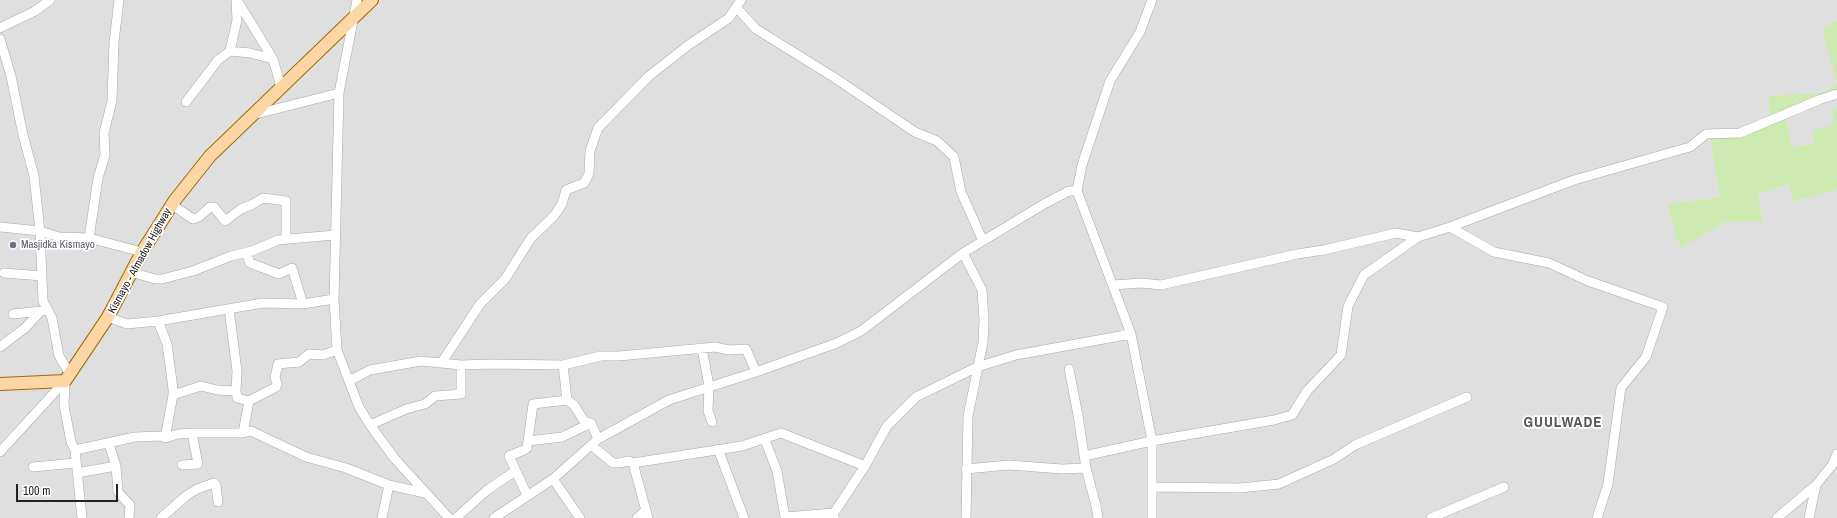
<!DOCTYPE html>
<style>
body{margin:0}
#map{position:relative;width:1837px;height:518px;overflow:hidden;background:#f2efe9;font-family:"Archivo Narrow",sans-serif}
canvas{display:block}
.scale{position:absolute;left:16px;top:484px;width:102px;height:18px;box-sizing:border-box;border:2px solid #222;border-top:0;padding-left:5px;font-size:12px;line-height:14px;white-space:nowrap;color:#222;-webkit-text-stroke:3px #fff;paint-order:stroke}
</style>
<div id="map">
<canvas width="1837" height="518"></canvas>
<div class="scale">100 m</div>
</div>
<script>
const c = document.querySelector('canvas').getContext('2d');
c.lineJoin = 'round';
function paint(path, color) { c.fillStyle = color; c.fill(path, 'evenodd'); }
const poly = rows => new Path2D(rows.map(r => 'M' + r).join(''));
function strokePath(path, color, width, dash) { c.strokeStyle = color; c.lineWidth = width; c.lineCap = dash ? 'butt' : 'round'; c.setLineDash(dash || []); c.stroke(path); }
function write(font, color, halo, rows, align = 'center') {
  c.font = font + ' "Archivo Narrow",sans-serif'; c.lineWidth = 3.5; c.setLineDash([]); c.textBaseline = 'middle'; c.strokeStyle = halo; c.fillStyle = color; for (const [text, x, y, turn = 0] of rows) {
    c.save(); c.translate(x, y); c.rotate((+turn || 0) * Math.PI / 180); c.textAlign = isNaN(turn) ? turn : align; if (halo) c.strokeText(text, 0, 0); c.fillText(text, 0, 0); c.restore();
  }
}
const residential = poly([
 [0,0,1837,0,1837,20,1823,28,1837,83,1822,93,1768,97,1771,119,1754,127,1710,139,1720,197,1668,204,1680,247,1725,222,1763,221,1758,195,1790,184,1793,202,1837,189,1837,518,0,518],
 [1837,98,1837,108,1833,110,1833,125,1814,143,1792,148,1786,118,1811,104]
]);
const grass = poly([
 [1837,20,1837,98,1811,104,1786,118,1792,148,1814,143,1813,131,1833,125,1833,109,1837,108,1837,189,1793,202,1789,184,1758,195,1763,221,1725,222,1680,248,1667,204,1720,197,1710,139,1754,127,1771,119,1768,96,1822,93,1837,83,1822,28]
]);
const minor = poly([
 [237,0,273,59,281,87],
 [357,0,339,93,334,299,337,350,359,407,370,425,395,459,449,518],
 [736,7,756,29,835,78,915,132,937,141,954,157,961,192,983,241],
 [0,28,35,11,50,0],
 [0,39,11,76,23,135,34,176,40,231,43,301,52,318,59,356,70,374],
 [230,51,250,53,273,59],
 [186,102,218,60,230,51,237,20,236,0],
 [252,115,339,93],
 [171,204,193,219,199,217,210,207,214,207,225,221,241,209,253,204,263,198,286,201,286,239],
 [0,227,40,231,59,237,89,238,142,252],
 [1450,227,1494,252,1549,263,1588,281,1663,307,1646,357,1621,388,1608,484,1597,518],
 [89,238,98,178,105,155,104,133,112,101,114,42,119,0],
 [246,253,250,263,279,274,292,268,303,304],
 [963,253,982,290,984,320,983,342,968,416,966,518],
 [131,272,155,279,162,279,193,271,231,256,252,251,278,240,335,235],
 [4,273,42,276],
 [1113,285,1142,283,1161,285,1297,254,1324,250,1396,233,1418,237,1450,227,1574,180,1690,147,1706,134,1740,133,1821,99,1837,94],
 [229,309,237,371,236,391],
 [13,314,42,311],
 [108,317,127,324,158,321,263,303,303,304,334,299],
 [158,321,167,344,173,389,173,395,165,438],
 [0,347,25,328,39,313],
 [702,348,709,386,708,411,712,422],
 [442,362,480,304,505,279,531,238,554,216,562,204,566,190,584,183,589,174,590,151,598,128,649,76,690,44,729,18,741,0],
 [563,365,567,400,574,405,584,421,591,423],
 [1069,369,1078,415,1086,468,1096,506,1098,518],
 [65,381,64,405,71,442,75,450,82,518],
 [349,381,370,370,421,361,461,365,491,364,563,365,601,356,619,356,715,347,729,350,746,349,756,372],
 [173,395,201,386,217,390,236,391,237,398,249,401,276,387,277,384,275,377,278,364,299,362,309,354,323,355,337,350],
 [370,425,406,409,425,404,435,396,461,394,461,365],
 [243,433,249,401],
 [765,440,777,471,785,517,834,513],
 [528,441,533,404,567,400],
 [109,444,116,466,118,492,130,505,129,518],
 [591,445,613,463,619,463,629,461,633,463,742,446,781,433,865,466],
 [718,449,744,518],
 [75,450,135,437,161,436,165,438,178,434,192,433,243,433,251,431,306,457,346,468,389,485,425,493],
 [0,452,65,381],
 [1084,456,1152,441,1274,420,1292,415,1307,391,1341,355,1348,306,1364,275,1418,237],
 [633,463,648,518],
 [182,465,198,464,192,433],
 [33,467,75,463],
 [966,469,1009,465,1062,469,1086,468],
 [77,473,116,466],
 [553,479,580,518],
 [1152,487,1240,488,1279,484,1334,459,1355,445,1467,397],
 [527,495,509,456,524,450,527,448,528,441,562,437,591,423,598,439],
 [161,518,186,496,197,489,214,483,216,485,218,502],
 [382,518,389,485],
 [456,518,486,491,515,471],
 [494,518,553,479,598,439,669,400,756,372,837,343,861,331,963,253,1044,204,1069,191,1077,191],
 [637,518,646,510],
 [834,518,834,513,865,466,887,426,916,397,977,367,1016,355,1131,334],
 [1152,518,1152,441,1131,334,1077,191,1082,165,1110,81,1140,32,1152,0],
 [1431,518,1504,487],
 [1777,518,1816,485],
 [1809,518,1816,485,1833,464,1837,454]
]);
const major = poly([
 [0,384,65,381,108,317,142,252,175,200,210,156,372,0]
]);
const markers = [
 [13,245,4,"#6b7280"]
];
const worshipNames = [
 ["Masjidka Kismayo",21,245]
];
const streetNames = [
 ["Kismayo - Afmadow Highway",140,261,-61]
];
const districtNames = [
 ["GUULWADE",1563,423]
];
paint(residential, '#e0dfdf');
paint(grass, '#cdebb0');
strokePath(minor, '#a9a9a9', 10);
strokePath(major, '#a06b00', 14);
strokePath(minor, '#fff', 9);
strokePath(major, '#fcd6a4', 12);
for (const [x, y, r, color] of markers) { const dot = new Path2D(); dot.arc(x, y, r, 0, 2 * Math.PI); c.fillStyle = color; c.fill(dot); strokePath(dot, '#fff', 1.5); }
write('11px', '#5b616d', '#fff', worshipNames, 'left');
write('11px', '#222', '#fff', streetNames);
c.letterSpacing = '1px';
write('bold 15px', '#555', '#fff', districtNames);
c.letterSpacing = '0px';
</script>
